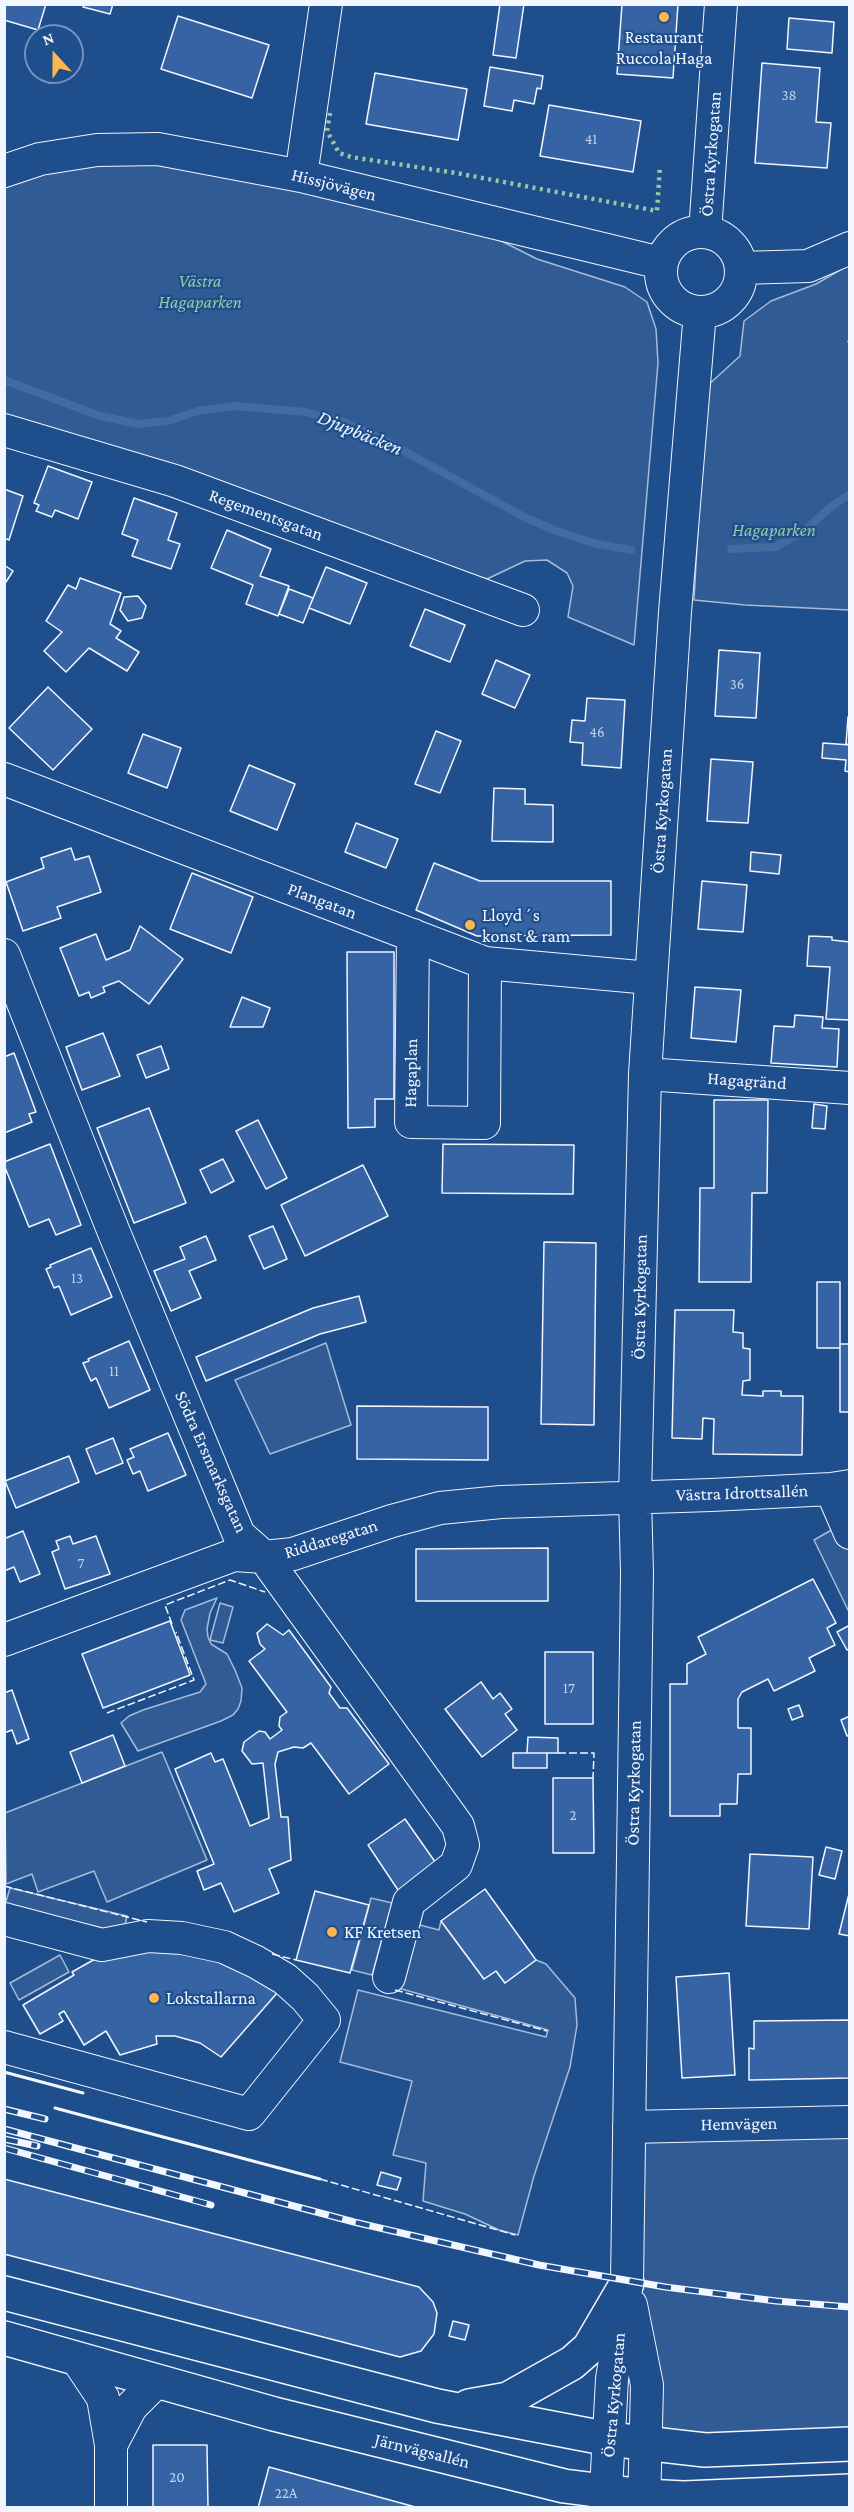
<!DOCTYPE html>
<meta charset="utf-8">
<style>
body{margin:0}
#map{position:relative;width:854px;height:2512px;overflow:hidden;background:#1f4e8c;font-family:"Crimson Pro",serif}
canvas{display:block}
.frame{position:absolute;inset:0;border:6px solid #f2f6ff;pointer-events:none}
.north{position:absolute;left:24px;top:24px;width:60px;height:60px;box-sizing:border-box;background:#1f4e8c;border:2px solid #7391ba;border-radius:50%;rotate:339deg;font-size:16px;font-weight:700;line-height:24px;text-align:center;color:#f2f6ff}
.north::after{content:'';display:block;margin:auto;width:21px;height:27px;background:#ffb74d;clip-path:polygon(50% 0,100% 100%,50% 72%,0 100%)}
</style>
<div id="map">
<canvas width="854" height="2512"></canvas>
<div class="frame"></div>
<div class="north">N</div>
</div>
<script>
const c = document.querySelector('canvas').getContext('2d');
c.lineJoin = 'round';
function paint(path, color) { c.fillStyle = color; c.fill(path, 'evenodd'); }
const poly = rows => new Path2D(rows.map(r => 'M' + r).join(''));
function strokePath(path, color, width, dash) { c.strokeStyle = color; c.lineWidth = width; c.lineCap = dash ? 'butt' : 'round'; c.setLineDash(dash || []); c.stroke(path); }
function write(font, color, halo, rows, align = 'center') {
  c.font = font + ' "Crimson Pro",serif'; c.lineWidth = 4.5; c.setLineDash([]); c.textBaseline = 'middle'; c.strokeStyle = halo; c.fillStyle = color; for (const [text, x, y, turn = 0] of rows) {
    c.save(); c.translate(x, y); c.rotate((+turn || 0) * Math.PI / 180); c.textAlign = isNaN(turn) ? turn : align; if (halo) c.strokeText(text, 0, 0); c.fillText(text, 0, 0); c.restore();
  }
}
const built = poly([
 [97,150,442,211,537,259,625,287,647,302,656,329,658,363,634,645,568,617,573,586,567,573,547,560,525,561,487,579,257,512,5,430,4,171,97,150],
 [849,265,849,610,745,605,694,600,706,387,740,356,744,321,771,301,816,284,849,265],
 [326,1343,351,1425,270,1454,235,1380,326,1343],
 [849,1520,849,1612,814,1540,849,1520],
 [217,1598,210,1613,207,1629,208,1637,211,1644,227,1654,235,1670,242,1688,241,1701,238,1709,233,1715,221,1721,138,1751,121,1723,129,1716,143,1710,200,1692,206,1684,181,1620,185,1610,217,1598],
 [220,1603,233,1607,223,1643,210,1640,220,1603],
 [162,1752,207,1860,107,1902,94,1871,38,1892,32,1874,6,1884,5,1813,162,1752],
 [10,1888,127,1916,123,1933,5,1905,10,1888],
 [371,1898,392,1903,372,1975,352,1970,371,1898],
 [441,1921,484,1979,496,1971,505,1983,536,1960,546,1964,575,1998,577,2025,570,2067,534,2176,518,2235,499,2230,465,2214,423,2201,426,2163,393,2155,412,2081,340,2062,358,1990,546,2037,548,2030,398,1988,416,1924,439,1930,441,1921],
 [60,1955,69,1972,19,2000,10,1983,60,1955],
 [849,2124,849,2444,647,2444,629,2127,849,2124]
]);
const stream = poly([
 [4,380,100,416,139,424,168,421,198,411,233,406,306,412,341,421,384,440,524,517,557,531,593,543,631,550],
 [731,549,775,547,804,531,831,507,850,494]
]);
const building = poly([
 [4,4,46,4,38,30,4,20,4,4],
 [84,4,113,4,110,14,83,7,84,4],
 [500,4,524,4,516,58,493,55,500,4],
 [622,4,678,4,673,78,617,74,622,4],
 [178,16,269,45,252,98,161,69,178,16],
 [789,18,834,22,832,53,787,49,789,18],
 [762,63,820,68,816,122,831,123,827,168,755,163,762,63],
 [490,67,543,76,541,89,537,88,534,104,514,100,512,111,484,106,490,67],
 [375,73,467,89,458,140,366,124,375,73],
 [549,105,641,121,633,172,540,156,549,105],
 [48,466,92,482,78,519,55,510,52,517,36,511,39,505,34,503,48,466],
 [4,489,23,496,9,540,4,538,4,489],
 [134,498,177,513,168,540,180,544,171,569,132,556,138,540,122,534,134,498],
 [227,530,271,549,260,576,289,586,278,616,246,604,253,585,211,568,227,530],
 [4,565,13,571,6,582,4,581,4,565],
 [326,567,367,583,350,624,309,608,326,567],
 [80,578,121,593,110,624,121,631,116,638,139,652,127,671,89,648,66,672,44,651,62,632,46,621,68,585,76,589,80,578],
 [289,589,313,598,303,623,279,614,289,589],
 [138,596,146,606,142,618,128,621,120,610,124,597,138,596],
 [425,609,465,625,450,662,410,646,425,609],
 [719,650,760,653,756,718,715,716,719,650],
 [496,660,530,675,515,708,482,694,496,660],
 [48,687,92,729,53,770,9,728,48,687],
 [587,698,625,700,621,768,582,765,583,743,570,742,572,720,585,721,587,698],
 [848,717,850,717,850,745,846,744,848,717],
 [436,731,461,741,440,793,415,784,436,731],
 [143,734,181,748,167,788,128,773,143,734],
 [823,743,850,745,850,772,845,771,846,760,822,758,823,743],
 [711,759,753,762,748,823,707,821,711,759],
 [249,765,295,784,277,830,230,811,249,765],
 [494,788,525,789,525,804,553,805,553,842,492,841,494,788],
 [356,823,398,839,386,868,345,852,356,823],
 [71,848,75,860,89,856,101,892,57,907,61,918,23,931,6,882,44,868,41,858,71,848],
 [751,852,781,855,779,874,750,871,751,852],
 [434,863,480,881,611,881,611,935,477,936,416,910,434,863],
 [192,873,253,897,231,953,170,929,192,873],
 [702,881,747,885,743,932,698,929,702,881],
 [140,926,183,959,149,1004,119,981,103,987,105,992,91,998,89,992,79,996,60,948,96,934,106,960,130,950,140,926],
 [809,936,832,937,832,940,850,942,850,1020,826,1019,830,967,807,966,809,936],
 [347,952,394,952,394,1099,375,1099,375,1127,348,1128,347,952],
 [695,987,741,990,736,1042,691,1038,695,987],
 [242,997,270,1008,263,1027,230,1027,242,997],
 [795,1015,823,1017,822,1028,839,1029,837,1067,771,1063,774,1026,794,1027,795,1015],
 [103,1033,120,1076,82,1090,66,1047,103,1033],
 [161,1046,169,1069,146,1078,137,1055,161,1046],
 [14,1053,36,1112,29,1114,32,1122,4,1133,4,1057,14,1053],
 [714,1100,768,1100,767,1193,752,1193,751,1282,699,1282,700,1188,714,1188,714,1100],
 [814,1104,827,1106,825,1129,812,1128,814,1104],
 [149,1108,186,1203,134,1223,97,1128,149,1108],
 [258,1120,287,1178,266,1189,236,1131,258,1120],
 [50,1144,81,1225,56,1235,49,1219,29,1227,4,1165,4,1162,50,1144],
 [443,1144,574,1145,573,1194,442,1193,443,1144],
 [223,1159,234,1181,211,1193,200,1170,223,1159],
 [363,1165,388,1216,305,1256,281,1205,363,1165],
 [273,1226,287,1259,264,1269,249,1236,273,1226],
 [206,1236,216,1260,189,1271,201,1298,171,1311,154,1271,185,1259,180,1247,206,1236],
 [544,1242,596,1243,594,1425,541,1424,544,1242],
 [91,1248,112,1297,71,1315,59,1286,54,1288,46,1269,51,1267,50,1265,91,1248],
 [817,1282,840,1282,840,1348,817,1348,817,1282],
 [359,1296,366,1322,320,1334,206,1381,196,1357,313,1308,359,1296],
 [675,1310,734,1310,733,1332,743,1333,743,1348,750,1349,750,1380,743,1381,742,1395,763,1396,763,1391,781,1391,781,1396,803,1396,802,1455,713,1454,714,1419,703,1418,702,1439,672,1438,675,1310],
 [129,1341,150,1390,109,1408,96,1378,91,1381,83,1363,89,1361,88,1359,129,1341],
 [840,1344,850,1344,850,1412,840,1412,840,1344],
 [357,1406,488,1407,488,1460,357,1459,357,1406],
 [168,1433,186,1475,148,1491,140,1471,133,1474,127,1460,134,1457,130,1449,168,1433],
 [113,1438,123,1463,96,1474,86,1449,113,1438],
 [69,1456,79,1482,16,1508,5,1481,69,1456],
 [23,1531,40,1574,20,1582,14,1567,4,1571,4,1535,6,1538,23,1531],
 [70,1536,73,1544,96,1536,110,1574,65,1589,52,1552,59,1549,56,1541,70,1536],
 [548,1548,548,1601,416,1601,416,1549,548,1548],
 [813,1579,836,1623,827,1628,835,1645,809,1658,815,1671,774,1691,768,1679,742,1692,738,1699,738,1728,751,1728,751,1774,738,1774,737,1804,720,1804,720,1816,670,1816,670,1684,687,1684,687,1664,706,1654,698,1637,813,1579],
 [170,1621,190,1675,103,1708,82,1654,170,1621],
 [267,1624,283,1635,289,1630,331,1687,329,1693,340,1708,347,1708,389,1764,349,1794,311,1743,303,1748,294,1747,278,1752,275,1764,281,1817,288,1817,291,1860,269,1869,279,1893,234,1912,221,1883,204,1890,197,1871,214,1864,175,1769,211,1753,215,1762,223,1759,250,1826,269,1818,263,1763,252,1764,242,1751,244,1742,259,1731,265,1732,270,1739,282,1730,279,1726,280,1717,287,1712,249,1661,265,1649,260,1644,257,1633,267,1624],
 [850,1625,850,1648,847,1650,837,1632,850,1625],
 [545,1652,593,1652,593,1724,545,1724,545,1652],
 [481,1682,493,1699,500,1693,512,1709,505,1714,517,1730,482,1757,445,1709,481,1682],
 [12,1690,29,1739,17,1744,12,1730,4,1733,4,1693,12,1690],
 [799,1705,803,1716,792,1720,788,1709,799,1705],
 [850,1716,850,1735,847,1736,841,1720,850,1716],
 [113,1735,125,1766,82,1783,70,1752,113,1735],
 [528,1737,558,1738,558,1753,527,1753,528,1737],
 [513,1753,547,1753,547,1768,513,1768,513,1753],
 [553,1778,593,1778,594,1853,553,1853,553,1778],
 [405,1819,438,1866,400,1893,368,1845,405,1819],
 [826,1847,842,1851,835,1879,819,1875,826,1847],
 [750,1854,813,1857,809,1929,746,1926,750,1854],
 [485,1889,536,1960,505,1983,496,1971,484,1979,441,1921,485,1889],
 [850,1890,850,1936,839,1934,850,1890],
 [315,1891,369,1905,350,1973,296,1960,315,1891],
 [178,1948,244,1967,278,1992,221,2057,200,2043,175,2036,156,2036,157,2044,120,2055,106,2031,84,2045,64,2011,59,2014,63,2021,40,2034,23,2005,74,1975,72,1972,95,1959,178,1948],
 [729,1973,735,2075,682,2078,676,1977,729,1973],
 [850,2020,850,2078,749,2080,749,2048,754,2049,754,2021,850,2020],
 [381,2172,401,2178,397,2190,377,2185,381,2172],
 [4,2179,419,2287,433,2302,437,2313,434,2334,421,2351,400,2357,4,2254,4,2179],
 [453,2321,469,2325,465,2340,449,2336,453,2321],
 [153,2445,207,2445,208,2508,153,2508,153,2445],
 [269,2467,419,2508,258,2508,269,2467]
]);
const minor = poly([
 [4,171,40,159,97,150,158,149,301,176,661,263],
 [301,176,326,4],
 [705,232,721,4],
 '661 272a40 40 0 1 1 80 0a40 40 0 1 1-80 0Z',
 [741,268,808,266,850,248],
 [4,430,175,481,523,610],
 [4,779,485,963,650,978],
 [413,935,411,1122,484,1123,485,963],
 [4,955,113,1230,239,1535,264,1557,458,1826,463,1845,456,1865,409,1902,389,1977],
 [645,1074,850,1088],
 [831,1489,850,1533],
 [4,1640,234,1555,264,1557,293,1554,392,1521,440,1508,501,1502,711,1495,831,1489,850,1486],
 [4,1919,102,1945,148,1936,182,1938,224,1947,256,1962,285,1979,305,1997,324,2020,249,2114,4,2047],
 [629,2127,850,2122],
 [631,2305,647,2385,644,2508],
 [77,2359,103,2398,111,2445,111,2508],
 [111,2445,131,2407,157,2381],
 [605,2508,612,2379,627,2283,637,1573,635,1497,645,1074,675,612,700,312]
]);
const major = poly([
 [4,2293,437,2406,609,2439,705,2450,850,2444],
 [4,2338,274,2414,564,2486,644,2496,684,2498,850,2491],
 [469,2406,508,2399,572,2363,589,2348,627,2283]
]);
const rail = poly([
 [4,2109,45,2119],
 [4,2129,354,2222,539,2265,665,2287,776,2301,850,2307],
 [4,2139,37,2146],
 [4,2148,211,2205]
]);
const hedge = poly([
 [330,113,327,131,339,153,351,157,456,173,657,211,660,166],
 [848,343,850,342]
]);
const fence = poly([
 [172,1624,165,1605,230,1580,265,1592],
 [107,1713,194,1680,176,1632],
 [558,1753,594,1753,593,1778],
 [4,1886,147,1922],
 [272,1954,296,1960],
 [395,1990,547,2031],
 [320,2179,515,2235]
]);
const wall = poly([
 [4,2072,83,2093],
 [55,2108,320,2179]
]);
const markers = [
 [664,17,6,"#ffb74d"],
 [470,925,6,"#ffb74d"],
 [332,1932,6,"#ffb74d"],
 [154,1998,6,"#ffb74d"]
];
const numberNames = [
 ["38",789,95],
 ["41",591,139],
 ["36",737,684],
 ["46",597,732],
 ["13",77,1278],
 ["11",114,1371],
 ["7",81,1563],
 ["17",569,1688],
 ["2",573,1815],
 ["20",177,2477],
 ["22A",286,2493]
];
const poiNames = [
 ["Restaurant",664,37,"center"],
 ["Ruccola Haga",664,58,"center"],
 ["Lloyd´s",482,915],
 ["konst & ram",482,936],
 ["KF Kretsen",344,1932],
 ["Lokstallarna",166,1998]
];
const streetNames = [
 ["Östra Kyrkogatan",711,154,-86],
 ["Hissjövägen",334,185,14],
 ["Regementsgatan",266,515,20],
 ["Östra Kyrkogatan",662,811,-86],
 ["Plangatan",322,901,21],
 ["Hagaplan",411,1073,-89],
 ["Hagagränd",747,1081,4],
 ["Östra Kyrkogatan",640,1297,-89],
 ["Södra Ersmarksgatan",211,1462,66],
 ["Västra Idrottsallén",742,1493,-2],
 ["Riddaregatan",331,1539,-17],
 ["Östra Kyrkogatan",634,1783,-89],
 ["Hemvägen",739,2124,-1],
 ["Östra Kyrkogatan",614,2395,-85],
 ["Järnvägsallén",422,2451,14]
];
const parkNames = [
 ["Västra",200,281],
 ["Hagaparken",200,302],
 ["Hagaparken",774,530]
];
const waterNames = [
 ["Djupbäcken",360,433,22]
];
paint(built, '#305b95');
strokePath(built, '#a8bbd7', 1.5);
strokePath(stream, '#446ba0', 8);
paint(building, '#3563a3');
strokePath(building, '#f2f6ff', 1.5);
strokePath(minor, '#f2f6ff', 34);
strokePath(major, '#f2f6ff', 36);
strokePath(minor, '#1f4e8c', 32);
strokePath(major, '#1f4e8c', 33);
strokePath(rail, '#f2f6ff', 7);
strokePath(rail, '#1f4e8c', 4.5, [14]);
strokePath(hedge, '#97c8a6', 4.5, [3, 4.5]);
strokePath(fence, '#f2f6ff', 1.5, [8, 3]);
strokePath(wall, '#f2f6ff', 3);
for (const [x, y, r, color] of markers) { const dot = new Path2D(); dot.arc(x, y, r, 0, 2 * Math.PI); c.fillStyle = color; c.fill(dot); strokePath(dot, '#1f4e8c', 2); }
write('15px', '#c3d1e8', null, numberNames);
write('18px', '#f2f6ff', '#1f4e8c', poiNames, 'left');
write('18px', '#f2f6ff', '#1f4e8c', streetNames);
write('italic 18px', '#97c8a6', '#1f4e8c', parkNames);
write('italic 20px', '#f2f6ff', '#1f4e8c', waterNames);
</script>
